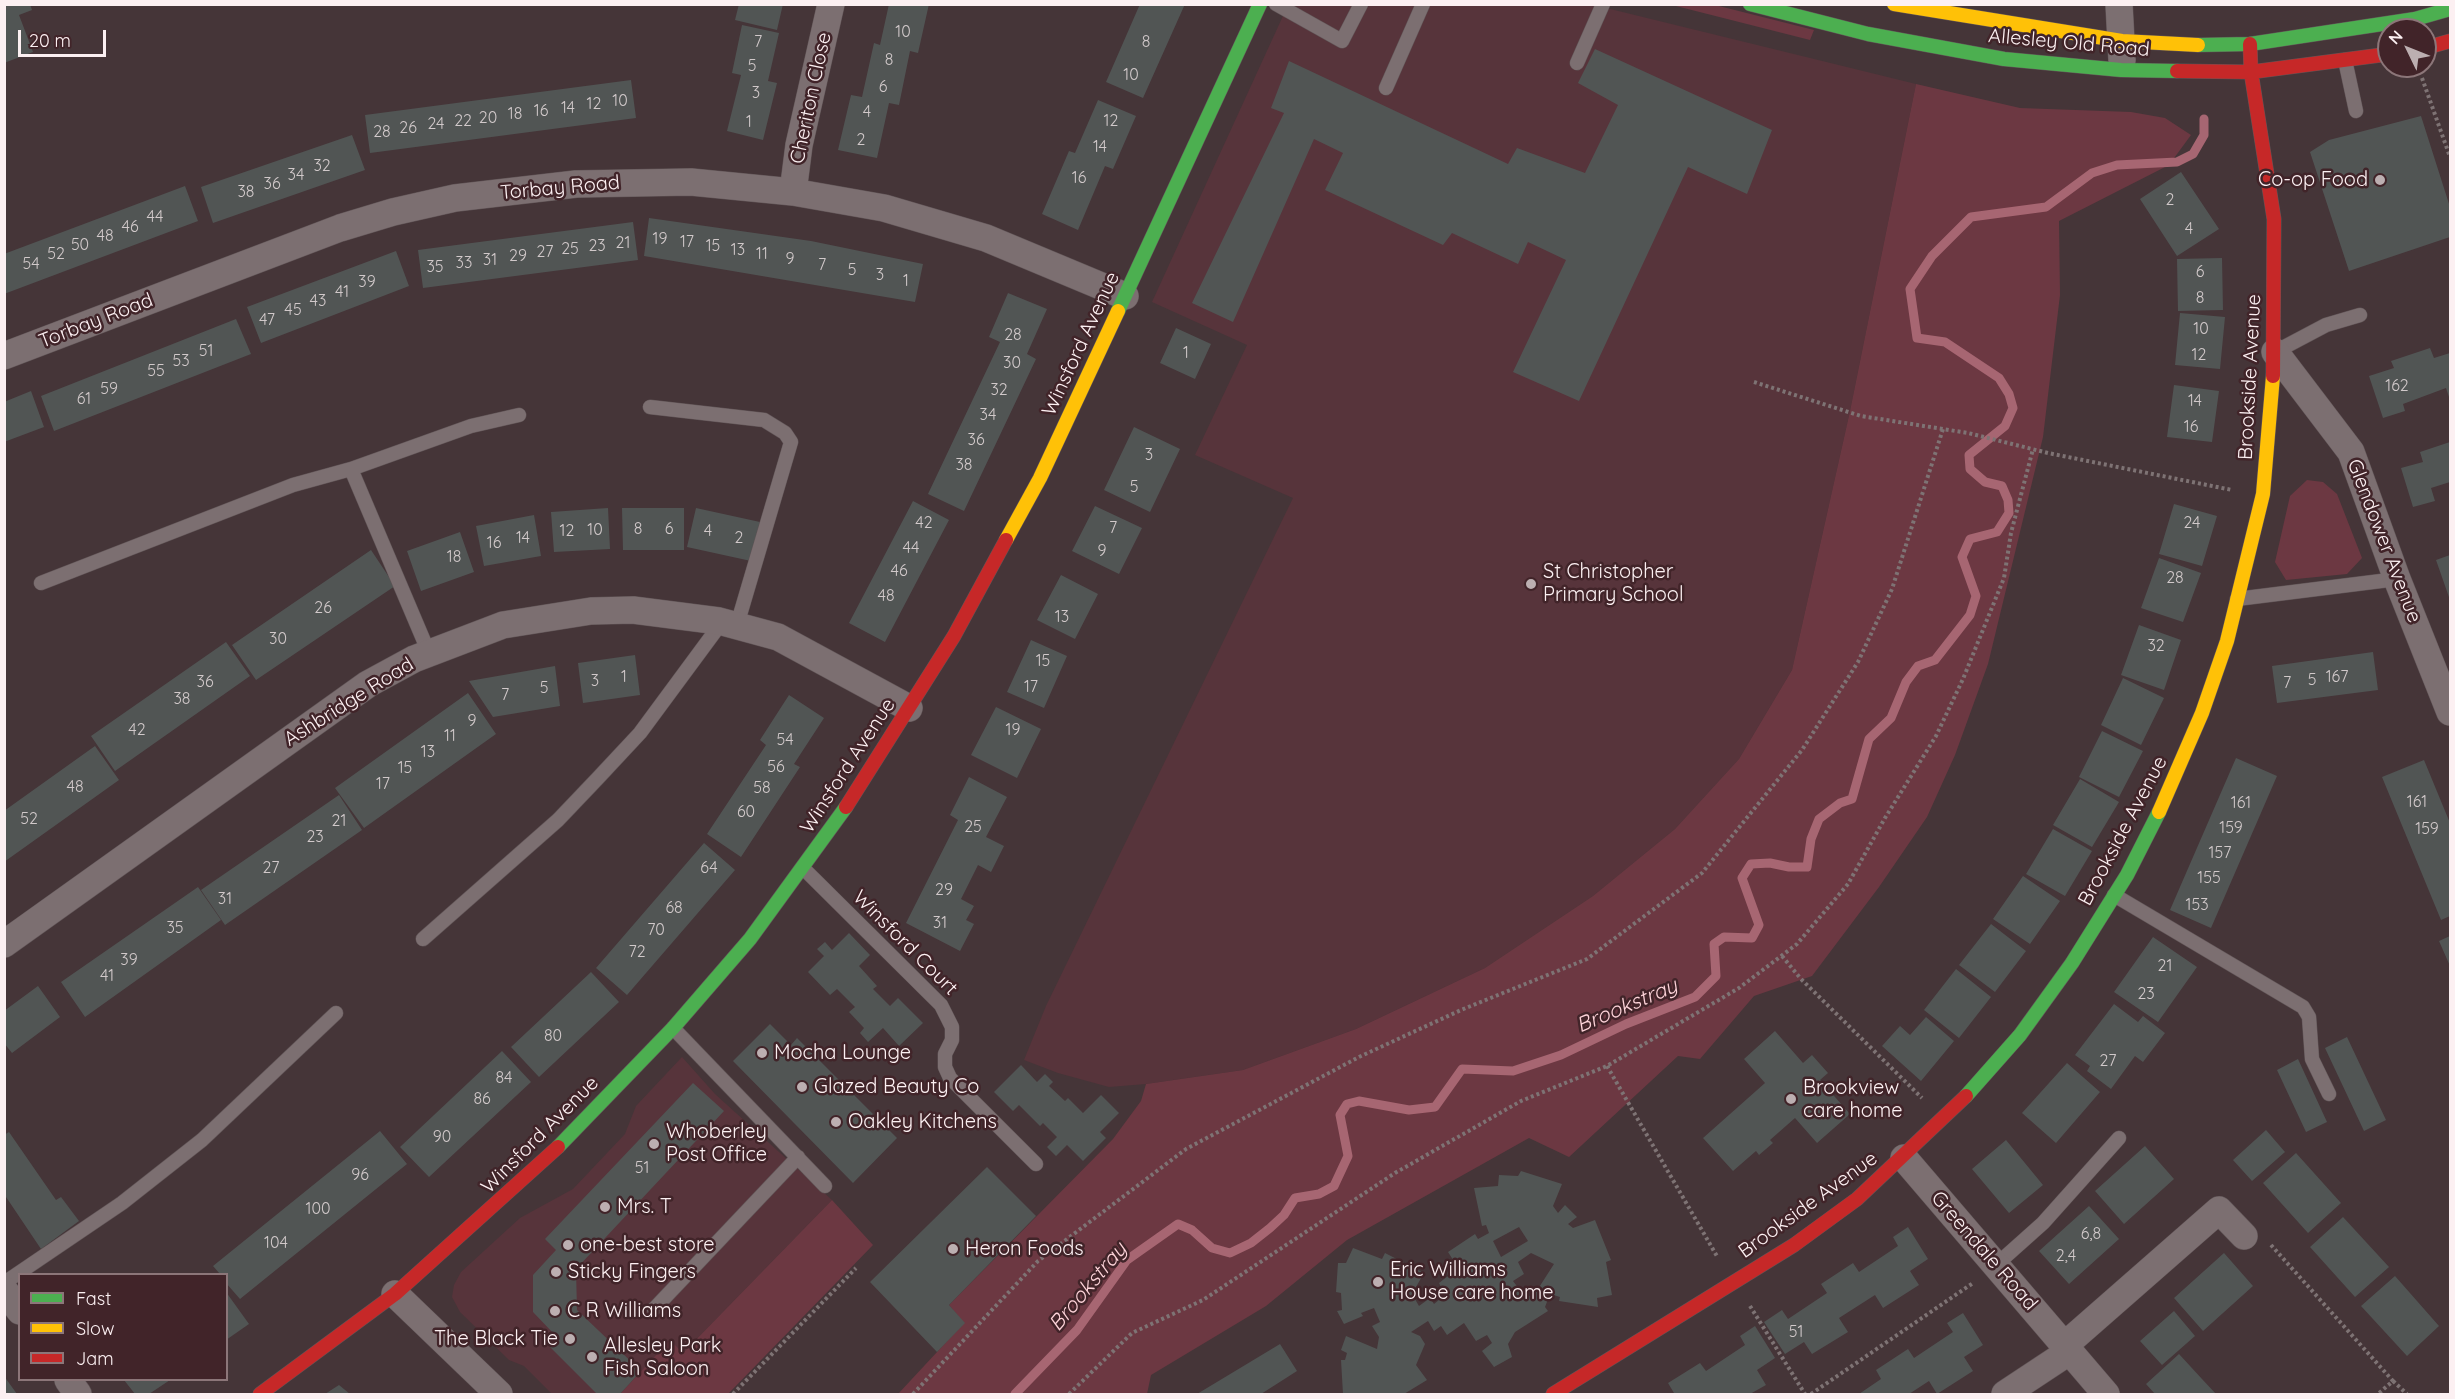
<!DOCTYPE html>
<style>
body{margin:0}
#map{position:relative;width:2455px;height:1399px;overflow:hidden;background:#453538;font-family:Quicksand,sans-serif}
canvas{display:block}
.frame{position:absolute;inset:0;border:6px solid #fcf0f2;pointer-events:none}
.legend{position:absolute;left:18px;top:1273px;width:210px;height:108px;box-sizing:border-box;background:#412429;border:2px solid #8c7679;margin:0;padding:8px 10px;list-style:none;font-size:18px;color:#fcf0f2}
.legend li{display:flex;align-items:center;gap:12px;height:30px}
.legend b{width:30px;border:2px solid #8c7679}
.north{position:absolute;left:2377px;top:18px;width:60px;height:60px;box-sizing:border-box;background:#412429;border:2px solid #8c7679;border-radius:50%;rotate:313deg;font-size:16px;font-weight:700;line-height:24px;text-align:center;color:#fcf0f2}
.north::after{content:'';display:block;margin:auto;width:21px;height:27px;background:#bcafb1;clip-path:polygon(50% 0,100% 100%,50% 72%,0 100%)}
.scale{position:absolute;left:18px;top:30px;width:88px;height:27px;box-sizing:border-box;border:3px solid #fcf0f2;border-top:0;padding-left:8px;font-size:18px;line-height:21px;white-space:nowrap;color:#fcf0f2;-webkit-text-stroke:4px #412429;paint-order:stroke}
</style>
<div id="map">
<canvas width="2455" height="1399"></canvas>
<div class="frame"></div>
<ul class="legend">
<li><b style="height:8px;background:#4caf50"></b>Fast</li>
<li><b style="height:8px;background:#ffc107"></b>Slow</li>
<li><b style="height:8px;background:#c62828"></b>Jam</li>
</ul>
<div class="north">N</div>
<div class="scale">20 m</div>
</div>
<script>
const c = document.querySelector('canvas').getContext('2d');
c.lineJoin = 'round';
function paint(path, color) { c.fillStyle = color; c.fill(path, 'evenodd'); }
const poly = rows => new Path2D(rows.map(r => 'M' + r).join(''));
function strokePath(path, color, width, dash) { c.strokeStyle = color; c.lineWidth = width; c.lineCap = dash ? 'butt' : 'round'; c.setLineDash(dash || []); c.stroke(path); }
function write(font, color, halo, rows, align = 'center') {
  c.font = font + ' Quicksand,sans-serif'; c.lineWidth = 5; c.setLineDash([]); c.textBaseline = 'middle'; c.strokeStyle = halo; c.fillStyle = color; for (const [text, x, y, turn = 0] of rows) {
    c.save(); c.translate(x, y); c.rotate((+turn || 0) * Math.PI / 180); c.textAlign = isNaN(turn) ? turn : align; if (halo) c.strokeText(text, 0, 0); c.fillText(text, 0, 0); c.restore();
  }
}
const built = poly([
 [1288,5,1594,5,1916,84,1850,411,1792,670,1739,759,1675,829,1593,896,1485,968,1356,1029,1243,1070,1146,1084,1109,1087,1058,1073,1024,1060,1046,1006,1293,498,1195,455,1247,345,1152,302],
 [682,1057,715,1094,832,1200,683,1353,670,1341,620,1394,552,1394,524,1366,509,1360,460,1312,452,1297,454,1285,461,1272,520,1218,573,1189,625,1134,636,1106]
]);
const green = poly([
 [1672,5,1715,5,1814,30,1810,40],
 [1916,84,2020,108,2131,112,2165,118,2191,135,2169,165,2059,221,2060,295,2043,437,1988,664,1955,755,1927,817,1879,887,1812,976,1754,996,1700,1059,1678,1056,1569,1157,1529,1138,1347,1240,1266,1306,1151,1375,1147,1394,898,1394,964,1323,949,1305,1113,1139,1141,1101,1146,1084,1243,1070,1356,1029,1485,968,1593,896,1675,829,1739,759,1792,670,1850,411],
 [2307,480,2323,482,2337,494,2362,558,2347,574,2286,580,2275,562,2290,496],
 [832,1200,873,1245,728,1394,620,1394,670,1340,683,1353]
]);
const stream = poly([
 [1015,1394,1077,1330,1127,1260,1178,1224,1192,1230,1212,1248,1230,1253,1251,1243,1270,1228,1284,1215,1295,1198,1319,1194,1334,1186,1348,1156,1340,1115,1347,1104,1359,1101,1409,1110,1435,1107,1462,1069,1513,1071,1561,1055,1626,1024,1695,997,1716,976,1714,944,1724,937,1752,938,1759,925,1742,878,1751,864,1770,863,1789,867,1807,867,1811,839,1819,819,1840,803,1852,799,1869,739,1891,718,1906,682,1918,666,1935,660,1970,615,1976,596,1962,557,1970,539,1997,532,2009,513,2008,500,2002,486,1985,482,1970,469,1969,455,2005,426,2013,408,2009,394,1999,378,1945,342,1917,338,1910,289,1932,256,1971,217,2046,207,2092,173,2117,165,2177,162,2193,154,2204,135,2204,119]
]);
const building = poly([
 [4,4,30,4,32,10,19,15,33,52,4,63],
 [739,4,783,4,777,30,735,20],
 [889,4,929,4,918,53,910,51,899,105,889,103,877,158,838,150,851,95,862,97,874,43,880,45],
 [1140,4,1185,4,1143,98,1106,82],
 [742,25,779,33,768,81,777,83,763,140,727,131,741,75,732,73],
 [1595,49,1772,130,1747,194,1688,167,1579,401,1513,372,1566,260,1528,242,1518,264,1452,233,1443,245,1325,190,1343,153,1314,139,1233,322,1192,303,1284,113,1271,108,1289,61,1508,164,1517,148,1585,173,1618,105,1578,83],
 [631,80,636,118,370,153,365,115],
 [1098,100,1136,116,1113,169,1105,166,1078,230,1042,214,1069,151,1075,153],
 [2421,116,2450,207,2450,237,2349,271,2310,152,2329,140],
 [352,135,365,170,213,223,201,187],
 [2181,172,2219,229,2177,256,2140,199],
 [185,186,198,221,4,294,4,254],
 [649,218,811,241,923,264,915,302,644,256],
 [633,222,638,260,423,288,418,250],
 [396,251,409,286,261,343,247,307],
 [2222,258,2223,310,2178,311,2177,259],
 [1008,293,1047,309,1027,354,1036,359,964,511,928,494,1000,342,989,337],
 [2180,313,2225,317,2220,369,2175,365],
 [236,319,251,354,54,431,41,396],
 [1176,328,1211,344,1195,379,1160,363],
 [2430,348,2434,358,2450,353,2450,400,2446,388,2403,404,2405,411,2383,418,2369,376,2394,368,2391,361],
 [2174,385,2219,391,2212,442,2167,437],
 [31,391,44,427,4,442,4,402],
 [1134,427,1180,449,1150,512,1104,490],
 [2450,442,2450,482,2431,488,2435,501,2413,507,2401,468,2423,462,2420,452],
 [913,501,949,520,885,642,849,623],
 [2174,504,2217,516,2202,566,2159,554],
 [1095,506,1142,528,1119,574,1072,551],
 [608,508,610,549,554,552,551,512],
 [622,508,684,508,684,550,623,550],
 [696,508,760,522,751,561,687,547],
 [534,515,541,556,484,566,476,526],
 [460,532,474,572,421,591,407,551],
 [371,550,395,586,256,680,232,645],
 [2450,555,2450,600,2436,560],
 [2159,558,2201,573,2183,622,2141,608],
 [1061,575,1098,594,1075,639,1037,620],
 [2139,625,2181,640,2164,690,2121,675],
 [1031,640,1067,656,1044,708,1007,692],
 [226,642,250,676,115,771,91,736],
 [2373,652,2378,690,2277,703,2272,666],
 [635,655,640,695,583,703,578,663],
 [555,666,560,706,493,717,469,681],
 [2123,678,2164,698,2141,745,2101,725],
 [468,693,496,734,364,828,335,788],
 [789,695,824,718,794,764,800,767,741,857,707,834,766,745,760,740],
 [996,707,1041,729,1017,778,971,755],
 [2102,731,2143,751,2119,797,2079,777],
 [95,746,119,780,4,862,4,811],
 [2236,758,2277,776,2211,928,2170,910],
 [2424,760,2450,823,2450,916,2441,920,2382,777],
 [969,777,1007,797,986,837,1004,846,991,872,978,865,961,899,974,906,966,920,974,924,960,951,906,923,958,820,950,815],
 [2080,779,2119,802,2092,847,2053,825],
 [339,795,362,830,225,925,201,890],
 [2053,829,2092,851,2065,896,2026,874],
 [704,843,735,870,627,995,596,968],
 [2023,876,2060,901,2030,944,1993,919],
 [198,887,221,920,85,1017,61,982],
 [1991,924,2026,951,1995,992,1959,965],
 [849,933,870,955,859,966,877,986,873,989,890,1006,898,998,923,1023,899,1046,883,1028,868,1042,860,1033,864,1028,849,1012,855,1007,837,989,830,995,808,972,824,956,817,949,825,942,832,950],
 [2450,936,2450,966,2439,941],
 [2153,937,2197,967,2158,1022,2114,992],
 [1956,969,1991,997,1959,1038,1924,1010],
 [591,972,619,1002,539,1077,511,1047],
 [38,986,60,1017,12,1053,4,1043,4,1011],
 [2114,1004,2138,1022,2143,1016,2165,1033,2143,1062,2135,1056,2111,1089,2087,1071,2090,1066,2075,1055],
 [1926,1017,1954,1041,1921,1081,1882,1046,1900,1026,1910,1035],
 [770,1024,791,1045,797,1038,897,1138,853,1183,733,1061],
 [1775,1031,1803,1063,1812,1055,1828,1073,1820,1080,1850,1114,1817,1143,1795,1118,1770,1140,1773,1143,1759,1155,1756,1151,1733,1171,1703,1138,1765,1083,1744,1059],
 [2347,1037,2386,1120,2364,1131,2325,1048],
 [502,1051,531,1082,429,1177,400,1147],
 [2298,1059,2327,1122,2306,1132,2277,1070],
 [2067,1063,2100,1092,2056,1143,2022,1113],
 [1021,1065,1037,1082,1045,1074,1053,1082,1049,1086,1065,1101,1068,1098,1083,1113,1101,1095,1119,1113,1100,1132,1106,1138,1083,1161,1067,1145,1056,1156,1047,1147,1057,1137,1043,1123,1040,1126,1019,1105,1013,1111,994,1092],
 [693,1083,724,1111,576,1269,577,1310,641,1371,620,1394,597,1394,546,1343,554,1334,533,1312,533,1275,556,1250,545,1239],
 [2266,1130,2285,1152,2252,1181,2233,1160],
 [380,1131,407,1164,240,1299,226,1283,226,1274,220,1274,213,1266],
 [9,1132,56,1200,61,1197,79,1221,41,1249,4,1194,4,1135],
 [2006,1140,2043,1185,2009,1213,1972,1169],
 [2145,1146,2174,1179,2124,1224,2095,1191],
 [2296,1153,2341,1203,2308,1233,2263,1183],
 [987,1167,1036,1216,949,1305,965,1323,937,1352,870,1282],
 [1521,1171,1562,1184,1553,1206,1558,1213,1565,1205,1577,1217,1568,1224,1573,1228,1595,1220,1611,1260,1606,1262,1612,1295,1597,1298,1598,1307,1559,1301,1560,1297,1550,1294,1545,1307,1548,1311,1515,1332,1508,1344,1512,1357,1494,1367,1482,1351,1492,1343,1487,1335,1476,1341,1464,1323,1447,1335,1441,1326,1434,1331,1428,1321,1411,1332,1420,1336,1425,1344,1416,1365,1427,1380,1404,1394,1343,1394,1341,1360,1345,1360,1347,1353,1341,1350,1346,1336,1377,1349,1379,1337,1372,1326,1380,1322,1374,1308,1361,1313,1363,1316,1344,1324,1337,1311,1342,1310,1341,1293,1336,1292,1338,1263,1346,1263,1353,1248,1382,1259,1385,1253,1424,1273,1412,1294,1419,1306,1430,1298,1434,1304,1445,1295,1439,1283,1448,1276,1444,1268,1455,1263,1448,1252,1475,1234,1478,1239,1489,1233,1486,1225,1482,1226,1474,1188,1498,1186,1499,1175,1518,1176],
 [1519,1227,1528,1241,1501,1257,1493,1241],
 [1531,1253,1554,1264,1536,1292,1526,1298,1513,1281,1524,1274,1518,1262],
 [2089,1206,2119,1239,2069,1284,2039,1251],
 [2343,1217,2389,1267,2355,1297,2310,1247],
 [1908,1227,1928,1259,1910,1271,1919,1285,1883,1308,1875,1295,1839,1318,1848,1332,1812,1354,1804,1342,1785,1354,1764,1322,1782,1310,1788,1319,1827,1293,1821,1284,1853,1263,1859,1272,1898,1246,1893,1237],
 [2224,1253,2253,1286,2203,1331,2174,1298],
 [2395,1276,2439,1326,2407,1356,2361,1306],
 [226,1292,249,1324,226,1340],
 [2174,1311,2195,1336,2162,1365,2140,1341],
 [1963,1313,1983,1345,1964,1357,1973,1371,1937,1394,1929,1381,1909,1394,1859,1394,1881,1379,1876,1370,1908,1349,1914,1358,1953,1332,1947,1323],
 [1755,1326,1775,1358,1757,1370,1766,1385,1750,1394,1671,1394,1674,1393,1668,1383,1700,1363,1706,1371,1745,1345,1740,1336],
 [1280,1344,1297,1371,1261,1394,1197,1394],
 [2179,1354,2202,1379,2216,1394,2155,1394,2146,1384],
 [4,1376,17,1394,4,1394],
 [124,1380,170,1380,149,1394,135,1394],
 [339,1385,350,1394,325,1394]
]);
const path = poly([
 [2422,78,2450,157],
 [1754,382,1861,416,1968,433,2048,453,2232,490],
 [1782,956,1801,979,1922,1098],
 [1607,1066,1718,1258],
 [2271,1245,2393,1381,2378,1394],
 [1750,1306,1805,1394],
 [2393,1381,2407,1394],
 [733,1394,856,1268],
 [913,1394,1038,1261,1186,1149,1359,1057,1461,1010,1587,959,1702,873,1802,750,1858,662,1892,589,1943,429],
 [1069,1394,1132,1333,1203,1300,1395,1173,1521,1101,1607,1066,1739,988,1797,944,1848,884,1885,818,1936,736,1963,679,2004,578,2011,533,2033,449],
 [1811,1394,1973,1283]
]);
const lane = poly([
 [1276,4,1342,41,1361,4],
 [2345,60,2356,111],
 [1577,63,1603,4],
 [1386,88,1423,4],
 [2275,352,2326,325,2360,315],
 [650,407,764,420,785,433,791,442,737,625],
 [351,469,471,426,519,415],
 [41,583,293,485,351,469,429,653],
 [2237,599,2397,579],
 [804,869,941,1005,952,1027,952,1040,945,1054,945,1067,950,1078,1036,1164],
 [2114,895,2303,1007,2309,1017,2312,1059,2329,1094],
 [423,939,558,820,598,778,640,733,722,622],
 [673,1028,825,1186],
 [1996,1265,2043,1223,2119,1138],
 [4,1283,122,1203,202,1140,336,1013],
 [654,1309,798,1157]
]);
const street = poly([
 [2119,4,2122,60],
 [793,192,799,145,831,4],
 [2275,352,2351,452,2397,579,2450,712],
 [4,356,340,228,393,212,455,198,576,184,691,182,793,192,884,208,986,238,1125,296],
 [4,944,368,684,414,659,503,625,591,611,633,610,719,621,778,637,909,708],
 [1904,1158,2106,1394],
 [4,1290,20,1311],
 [395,1294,499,1394],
 [2065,1345,2219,1210,2244,1236],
 [68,1380,78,1394],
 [2005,1394,2070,1351]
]);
const fast = poly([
 [1750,4,1868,34,2004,59,2121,70,2177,71],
 [2198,45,2250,44,2415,19,2450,9],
 [1118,311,1260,4],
 [1966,1096,2020,1035,2072,963,2127,875,2159,812],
 [558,1147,673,1028,750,939,846,807]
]);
const slow = poly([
 [1894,4,2122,41,2198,45],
 [1006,540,1040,478,1118,311],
 [2159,812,2202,713,2227,641,2263,494,2273,376]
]);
const jam = poly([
 [2250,44,2251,72,2274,219,2273,376],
 [2425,48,2450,41],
 [2177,71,2251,72,2389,54],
 [846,807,954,636,1006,540],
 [260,1394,395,1294,558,1147],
 [1553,1394,1794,1245,1857,1199,1966,1096]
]);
const markers = [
 [2380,180,6,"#bcafb1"],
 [1531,584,6,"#bcafb1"],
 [762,1053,6,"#bcafb1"],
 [802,1087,6,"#bcafb1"],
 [1791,1099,6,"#bcafb1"],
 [836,1122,6,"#bcafb1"],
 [654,1144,6,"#bcafb1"],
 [605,1207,6,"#bcafb1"],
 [568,1245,6,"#bcafb1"],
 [953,1249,6,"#bcafb1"],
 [556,1272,6,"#bcafb1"],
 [1378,1282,6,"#bcafb1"],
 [555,1311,6,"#bcafb1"],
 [570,1339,6,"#bcafb1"],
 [592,1357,6,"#bcafb1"]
];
const numberNames = [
 ["10",903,32],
 ["7",758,42],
 ["8",1146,42],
 ["8",889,60],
 ["5",752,66],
 ["10",1131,75],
 ["6",883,87],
 ["3",756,93],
 ["10",620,101],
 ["12",594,104],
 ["14",568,108],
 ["16",541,111],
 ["4",867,112],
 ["18",515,114],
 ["20",488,118],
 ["22",463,121],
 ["12",1111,121],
 ["1",749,122],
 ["24",436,124],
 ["26",408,128],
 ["28",382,132],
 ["2",861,140],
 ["14",1100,147],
 ["32",322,166],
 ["34",296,175],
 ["16",1079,178],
 ["36",272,184],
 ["38",246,192],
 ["2",2170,200],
 ["44",155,217],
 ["46",130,227],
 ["4",2189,229],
 ["48",105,236],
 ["19",660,239],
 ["17",687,242],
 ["21",623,243],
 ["50",80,245],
 ["23",597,246],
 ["15",713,246],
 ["25",570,249],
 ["13",738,250],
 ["27",545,252],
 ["52",56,254],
 ["11",762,254],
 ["29",518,256],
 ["9",790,259],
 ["31",490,260],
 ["33",464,263],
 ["54",31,264],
 ["7",822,265],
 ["35",435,267],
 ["5",852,270],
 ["6",2200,272],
 ["3",880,275],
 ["1",906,281],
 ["39",367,282],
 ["41",342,292],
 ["8",2200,298],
 ["43",318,301],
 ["45",293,310],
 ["47",267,320],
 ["10",2201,329],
 ["28",1013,335],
 ["51",206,351],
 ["1",1186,353],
 ["12",2199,355],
 ["53",181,361],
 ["30",1012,363],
 ["55",156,371],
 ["162",2397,386],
 ["59",109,389],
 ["32",999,390],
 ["61",84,399],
 ["14",2195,401],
 ["34",988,415],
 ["16",2191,427],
 ["36",976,440],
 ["3",1149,455],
 ["38",964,465],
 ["5",1134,487],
 ["42",924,523],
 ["24",2192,523],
 ["7",1113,528],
 ["8",638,529],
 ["6",669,529],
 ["10",595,530],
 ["12",567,531],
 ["4",708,531],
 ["14",523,538],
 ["2",739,538],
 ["16",494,543],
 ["44",911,548],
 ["9",1102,551],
 ["18",454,557],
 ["46",899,571],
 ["28",2175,578],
 ["48",886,596],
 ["26",323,608],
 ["13",1062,617],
 ["30",278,639],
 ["32",2156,646],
 ["15",1043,661],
 ["1",624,677],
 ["167",2337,677],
 ["5",2312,680],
 ["3",595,681],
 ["36",205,682],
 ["7",2287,683],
 ["17",1031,687],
 ["5",544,688],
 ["7",505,695],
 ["38",182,699],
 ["9",472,721],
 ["42",137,730],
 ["19",1013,730],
 ["11",450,736],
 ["54",785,740],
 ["13",428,752],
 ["56",776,767],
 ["15",405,768],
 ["17",383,784],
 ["48",75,787],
 ["58",762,788],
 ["161",2417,802],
 ["161",2241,803],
 ["60",746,812],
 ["52",29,819],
 ["21",339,821],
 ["25",973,827],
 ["159",2231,828],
 ["159",2427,829],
 ["23",315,837],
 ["157",2220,853],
 ["27",271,868],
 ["64",709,868],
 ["155",2209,878],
 ["29",944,890],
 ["31",225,899],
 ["153",2197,905],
 ["68",674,908],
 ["31",940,923],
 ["35",175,928],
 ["70",656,930],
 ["72",637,952],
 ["39",129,960],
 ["21",2165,966],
 ["41",107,976],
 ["23",2146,994],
 ["80",553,1036],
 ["27",2108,1061],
 ["84",504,1078],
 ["86",482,1099],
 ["90",442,1137],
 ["51",642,1168],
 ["96",360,1175],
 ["100",318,1209],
 ["6,8",2091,1234],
 ["104",276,1243],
 ["2,4",2066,1256],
 ["51",1796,1332]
];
const streetNames = [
 ["Allesley Old Road",2069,43,5],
 ["Cheriton Close",811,98,-78],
 ["Torbay Road",560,188,-5],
 ["Torbay Road",96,321,-21],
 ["Winsford Avenue",1081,344,-65],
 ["Brookside Avenue",2250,377,-87],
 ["Glendower Avenue",2384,541,69],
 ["Ashbridge Road",349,702,-32],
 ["Winsford Avenue",848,766,-57],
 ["Brookside Avenue",2123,831,-62],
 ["Winsford Court",905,943,45],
 ["Winsford Avenue",540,1135,-45],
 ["Brookside Avenue",1808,1205,-36],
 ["Greendale Road",1984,1251,49]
];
const poiNames = [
 ["Co-op Food",2368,180,"right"],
 ["St Christopher",1543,572],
 ["Primary School",1543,595],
 ["Mocha Lounge",774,1053],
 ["Glazed Beauty Co",814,1087],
 ["Brookview",1803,1088],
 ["care home",1803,1111],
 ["Oakley Kitchens",848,1122],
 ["Whoberley",666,1132],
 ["Post Office",666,1155],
 ["Mrs. T",617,1207],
 ["one-best store",580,1245],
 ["Heron Foods",965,1249],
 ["Eric Williams",1390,1270],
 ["House care home",1390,1293],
 ["Sticky Fingers",568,1272],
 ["C R Williams",567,1311],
 ["The Black Tie",558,1339,"right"],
 ["Allesley Park",604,1346],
 ["Fish Saloon",604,1369]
];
const waterNames = [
 ["Brookstray",1627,1006,-23],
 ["Brookstray",1088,1287,-50]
];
paint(built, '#57343b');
paint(green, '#6c3842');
strokePath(stream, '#a76672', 9);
paint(building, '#515554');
strokePath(lane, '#615557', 15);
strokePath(street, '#615557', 28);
strokePath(fast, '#615557', 15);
strokePath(slow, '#615557', 15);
strokePath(jam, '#615557', 15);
strokePath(path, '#7e7374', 4, [3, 3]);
strokePath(lane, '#7c6f71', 14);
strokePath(street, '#7c6f71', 27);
strokePath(fast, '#4caf50', 14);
strokePath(slow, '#ffc107', 14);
strokePath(jam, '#c62828', 14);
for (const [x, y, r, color] of markers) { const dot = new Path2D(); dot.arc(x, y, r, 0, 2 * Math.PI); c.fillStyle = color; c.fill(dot); strokePath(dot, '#412429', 2); }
write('16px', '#d1c9ca', null, numberNames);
write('20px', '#fcf0f2', '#412429', streetNames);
write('20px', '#fcf0f2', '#412429', poiNames, 'left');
write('italic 21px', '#fed4da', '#412429', waterNames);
</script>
